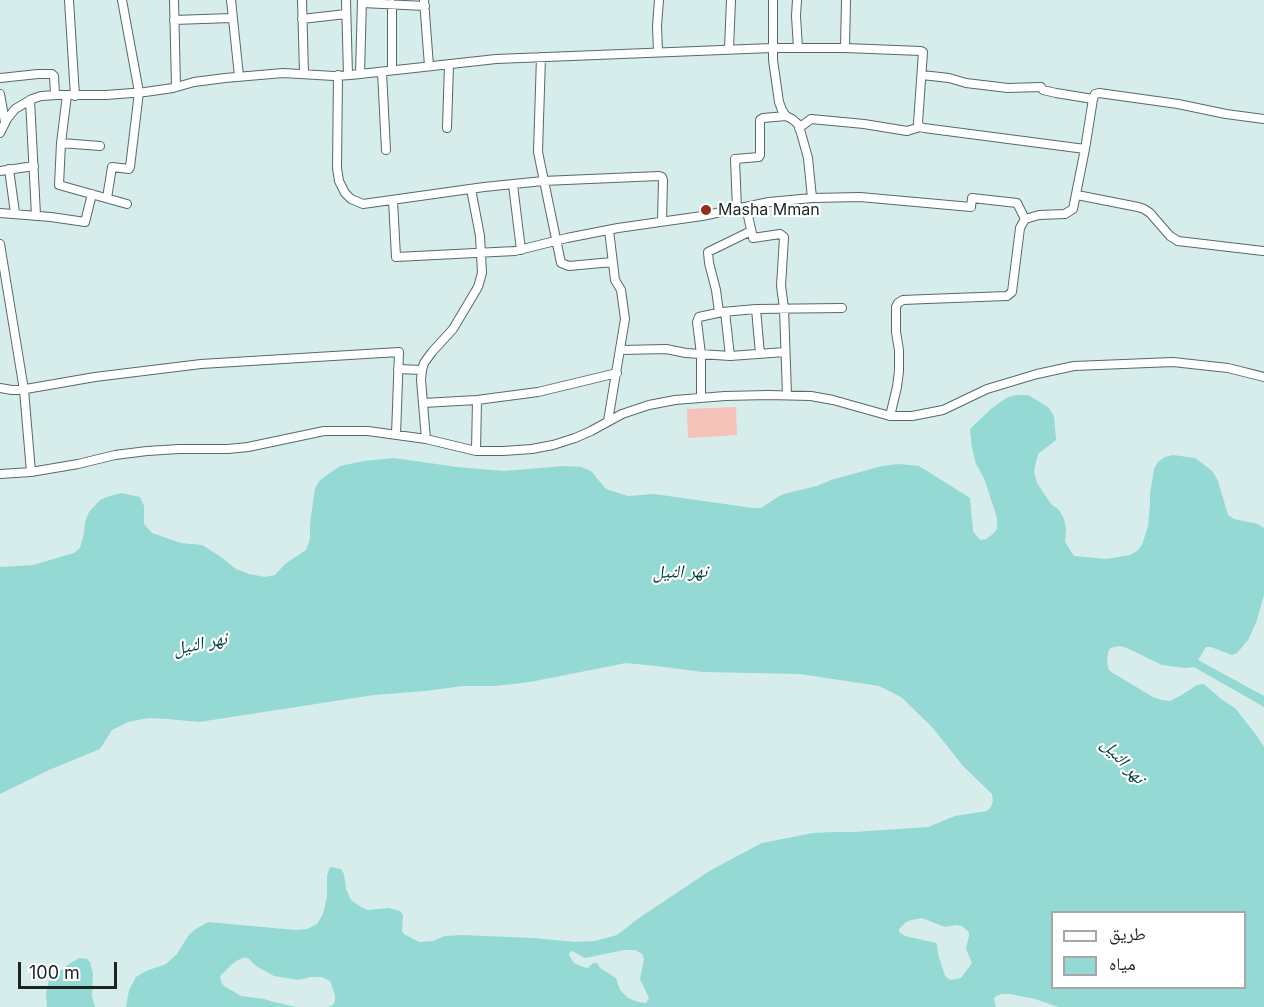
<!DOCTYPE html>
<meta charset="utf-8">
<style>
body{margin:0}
#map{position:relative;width:1264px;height:1007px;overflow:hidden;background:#d6edeb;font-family:Inter,"Noto Naskh Arabic",sans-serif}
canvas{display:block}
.legend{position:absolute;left:1051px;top:911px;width:195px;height:78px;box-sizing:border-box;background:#fff;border:2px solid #a4a8a7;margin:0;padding:8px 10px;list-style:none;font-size:18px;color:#1c2524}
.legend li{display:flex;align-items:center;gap:12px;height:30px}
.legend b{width:30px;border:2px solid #a4a8a7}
.scale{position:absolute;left:18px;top:962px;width:99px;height:27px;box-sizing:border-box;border:3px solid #1c2524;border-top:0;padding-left:8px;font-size:18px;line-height:21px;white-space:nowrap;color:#1c2524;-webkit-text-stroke:4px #fff;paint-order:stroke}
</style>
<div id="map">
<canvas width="1264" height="1007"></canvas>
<ul class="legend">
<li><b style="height:8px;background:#fff"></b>طريق</li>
<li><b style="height:16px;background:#94d9d4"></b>مياه</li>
</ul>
<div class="scale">100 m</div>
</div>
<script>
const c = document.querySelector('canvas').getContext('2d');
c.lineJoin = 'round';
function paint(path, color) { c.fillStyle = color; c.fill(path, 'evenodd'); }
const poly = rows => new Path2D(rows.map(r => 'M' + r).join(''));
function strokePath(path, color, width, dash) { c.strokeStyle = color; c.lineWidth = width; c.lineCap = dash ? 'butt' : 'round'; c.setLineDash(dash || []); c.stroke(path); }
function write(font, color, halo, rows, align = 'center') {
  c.font = font + ' Inter,"Noto Naskh Arabic",sans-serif'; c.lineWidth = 4.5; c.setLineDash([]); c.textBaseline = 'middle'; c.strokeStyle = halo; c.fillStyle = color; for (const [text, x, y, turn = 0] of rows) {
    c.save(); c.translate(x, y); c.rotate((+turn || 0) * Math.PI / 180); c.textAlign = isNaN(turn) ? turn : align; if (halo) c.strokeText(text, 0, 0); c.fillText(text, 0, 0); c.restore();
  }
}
const green = poly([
 [736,407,737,435,688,438,687,409]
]);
const water = poly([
 [1017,395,1028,395,1048,407,1054,416,1056,440,1038,454,1034,471,1037,483,1051,504,1059,510,1064,519,1066,529,1065,542,1074,556,1107,559,1130,555,1137,551,1142,545,1148,526,1150,505,1150,494,1154,469,1158,462,1165,457,1173,455,1195,458,1207,467,1213,472,1218,481,1228,515,1234,519,1258,524,1264,528,1264,595,1256,623,1248,640,1237,653,1232,655,1211,647,1206,647,1198,660,1264,696,1264,707,1194,667,1186,668,1162,665,1127,648,1120,646,1110,648,1108,652,1107,662,1109,670,1113,673,1153,697,1162,700,1170,701,1180,696,1197,685,1204,684,1221,699,1235,708,1257,736,1264,747,1264,1007,1058,1007,1035,999,1010,994,1002,994,996,996,994,999,996,1007,328,1007,333,1005,335,1001,335,995,330,981,322,977,311,977,298,980,274,976,256,966,248,958,243,958,238,960,232,964,220,976,221,982,224,986,241,996,264,999,274,1002,296,1007,126,1007,129,990,136,977,146,971,166,964,177,954,188,936,194,930,208,922,295,930,307,929,317,924,323,914,327,897,327,876,329,869,331,867,341,869,344,874,346,889,351,900,361,907,368,910,389,908,400,911,403,915,402,931,404,934,419,942,433,941,445,936,462,935,533,938,575,942,595,941,617,935,639,918,711,870,762,843,813,833,833,832,854,832,928,827,955,816,987,811,991,807,993,801,992,794,963,766,932,727,901,697,879,686,800,674,703,672,656,666,626,663,530,682,495,686,463,686,426,691,374,695,199,722,168,719,148,718,128,722,112,730,100,749,49,770,0,794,0,567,33,565,74,553,80,548,84,533,85,522,89,512,100,500,107,497,121,493,140,497,144,506,144,524,152,533,181,543,202,545,221,557,236,569,249,574,265,577,275,575,285,564,306,550,310,539,310,524,315,488,320,480,340,466,364,461,394,458,457,467,504,471,565,466,581,467,591,471,606,489,628,496,654,494,753,508,761,508,781,495,791,492,817,486,831,480,882,466,899,464,919,466,970,498,973,531,980,540,986,539,993,534,997,529,997,518,984,478,976,464,972,448,970,429,992,408,1008,397],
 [1052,912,1244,912,1244,988,1052,988],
 [922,918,945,927,955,925,962,926,969,932,969,936,966,949,972,963,961,978,950,980,945,976,938,954,937,945,936,943,905,936,899,932,899,929,906,922,911,920],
 [624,950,635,950,642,954,644,959,640,979,649,998,646,1003,638,1002,628,998,620,990,616,978,600,968,597,963,593,963,588,968,583,967,574,963,569,955,570,952,572,951,585,958],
 [79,958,87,959,90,962,93,974,92,996,95,1007,47,1007,46,993,49,980,69,964]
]);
const minor = poly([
 [69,0,75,96],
 [174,0,176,87],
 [231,0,239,76],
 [302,0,304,73],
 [346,0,348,75],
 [424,0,429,66],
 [773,0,773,60,779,102,782,110,786,116,792,119,798,124,801,133,808,158,812,198],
 [797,0,796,16,798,48],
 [362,3,425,6],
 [302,19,346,14],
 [174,20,232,18],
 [845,48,846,0],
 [729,49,731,0],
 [658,52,657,26,659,0],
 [541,57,538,152,561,263,569,266,612,262],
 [392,70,392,4],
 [382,72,386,150],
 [360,74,362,0],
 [338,75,337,168,339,181,345,193,351,199,363,204,484,187,543,181,659,176,662,177,663,180,662,221],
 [922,75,949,78,966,83,1008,88,1041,87,1043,90,1056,93,1093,99],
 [0,78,38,74,52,74,54,76,55,95],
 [0,94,5,122],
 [67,95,61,143,59,185,127,204],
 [30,100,36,215],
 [447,128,449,64],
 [799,128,811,119,864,124,907,131,920,127],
 [0,133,7,119,15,109,32,99,41,96,57,95,106,95,145,92,173,88,194,82,225,78,283,73,334,76,351,75,496,59,772,48,845,48,921,51,923,52,918,123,920,127,924,128,1085,149],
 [61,143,100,146],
 [9,169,15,213],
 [0,171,34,166],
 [513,185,521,250],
 [1077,195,1138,207,1144,209,1150,213,1170,236,1178,241,1263,251],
 [107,198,112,167,129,169,130,167,139,92,122,0],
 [393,200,396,257,515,251,567,238,618,228,702,216,769,202,812,198,860,197,971,207,972,198,1017,203,1025,219],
 [746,207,753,238,780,234,784,237,781,286,784,308,787,395],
 [737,209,735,159,759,157,760,155,760,120,763,118,786,116],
 [0,213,51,217,85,222,92,194],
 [0,244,24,390,31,472],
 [756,309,760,354],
 [719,312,716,290,709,263,708,252,751,231],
 [725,312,730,356],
 [621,350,666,349,686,353,730,356,785,352],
 [398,369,422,370],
 [0,388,12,390,20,390,95,377,201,364,399,352,396,435],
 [701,398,701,354,697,322,699,317,722,312,756,309,842,308],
 [423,403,477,400,538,392,617,373],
 [890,416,897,387,899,371,899,350,896,332,896,307,898,303,903,300,927,299,1007,296,1012,292,1020,228,1025,219,1039,215,1065,214,1073,209,1085,149,1093,99,1095,94,1099,93,1178,104,1226,114,1264,119],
 [608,421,625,319,621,290,615,280,609,230],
 [426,439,421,380,422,370,424,363,432,352,453,329,478,287,482,273,480,236,471,189],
 [476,451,477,400],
 [0,474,31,472,78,464,115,455,147,451,179,449,228,449,248,447,324,431,368,431,426,439,476,451,503,451,532,449,553,445,575,438,591,431,622,414,649,405,675,400,725,396,768,395,811,396,833,400,890,416,912,416,943,410,987,389,1037,374,1074,366,1173,362,1228,368,1264,377]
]);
const markers = [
 [706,210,6,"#952c1c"]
];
const poiNames = [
 ["Masha Mman",718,210]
];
const waterNames = [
 ["نهر النيل",680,572,-1],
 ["نهر النيل",200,644,-12],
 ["نهر النيل",1123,761,47]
];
paint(green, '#f4c2b8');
paint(water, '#94d9d4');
strokePath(minor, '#566a68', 10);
strokePath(minor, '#fff', 8);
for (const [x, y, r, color] of markers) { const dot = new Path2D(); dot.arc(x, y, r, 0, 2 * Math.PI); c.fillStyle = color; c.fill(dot); strokePath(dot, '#fff', 2); }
write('16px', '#1c2524', '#fff', poiNames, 'left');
write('italic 18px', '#00423f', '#fff', waterNames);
</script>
